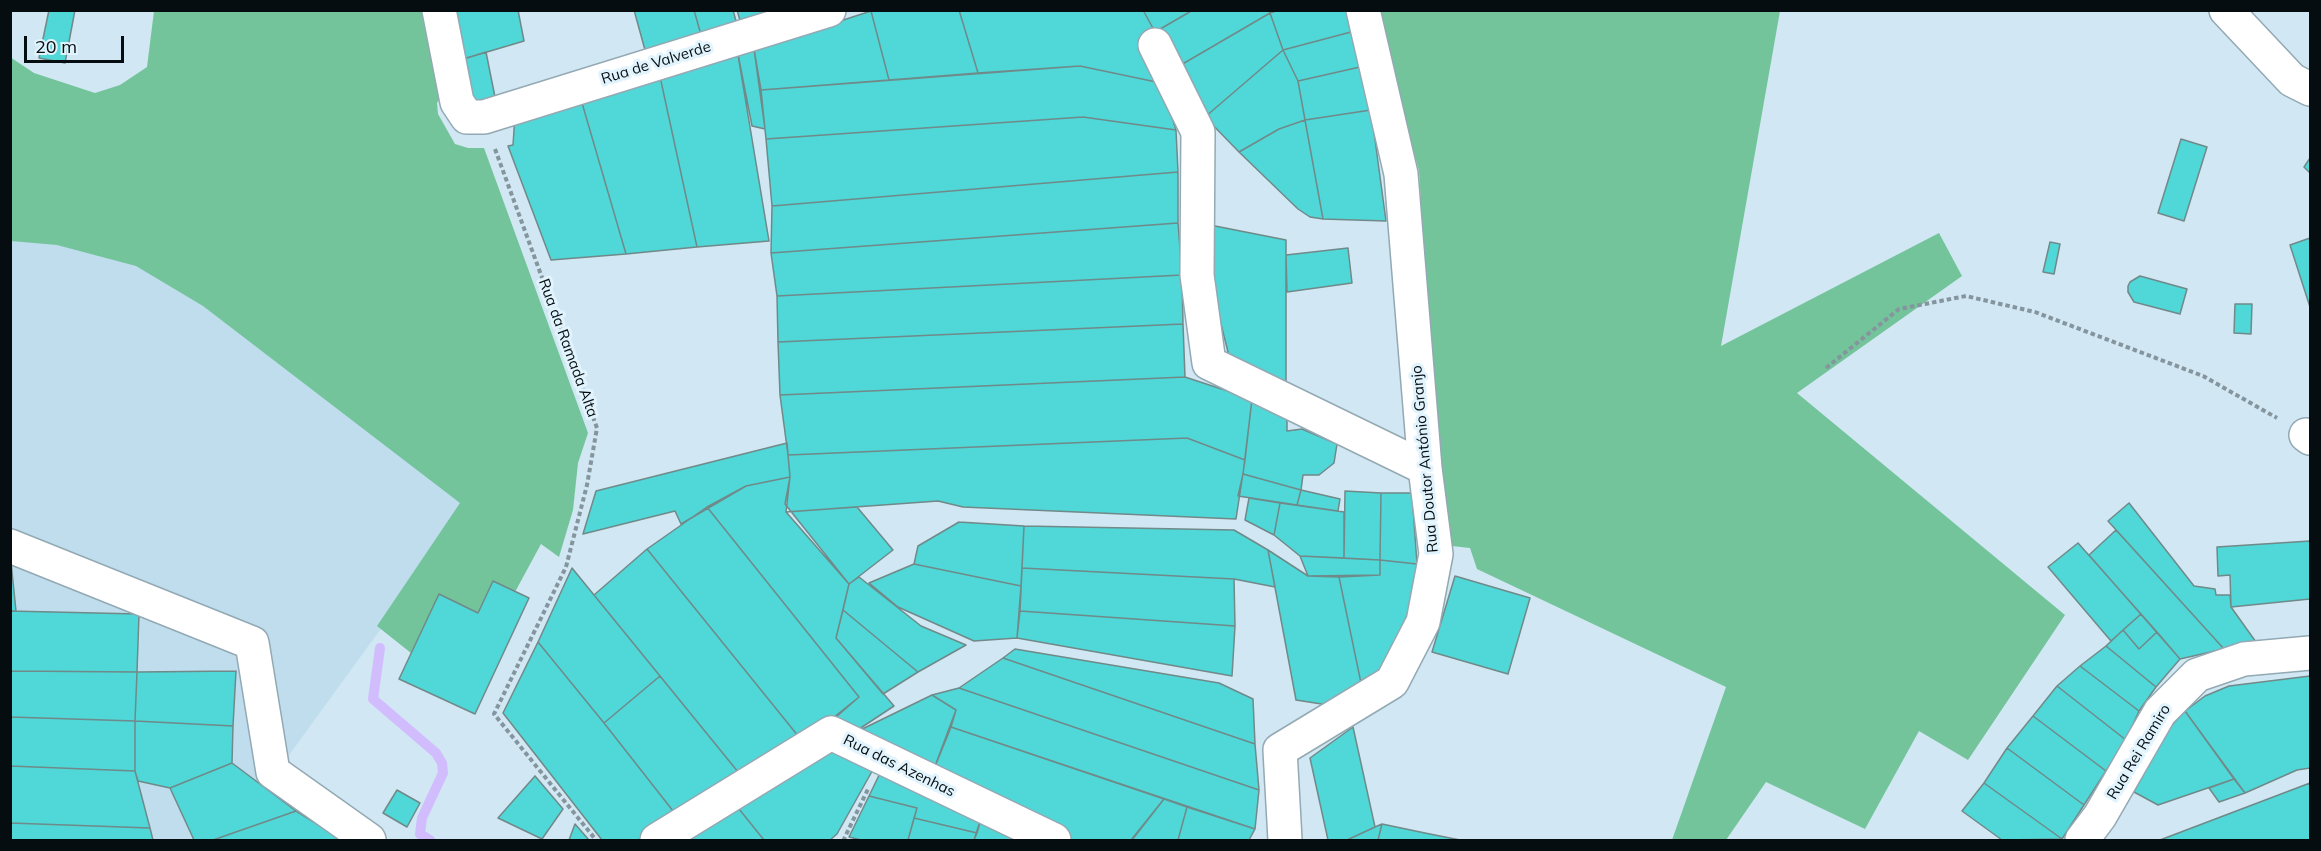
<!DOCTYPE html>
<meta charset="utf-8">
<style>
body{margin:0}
#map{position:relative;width:2321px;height:851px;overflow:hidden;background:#d1e7f3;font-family:Mulish,sans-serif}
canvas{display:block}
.frame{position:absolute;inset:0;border:12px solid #060d11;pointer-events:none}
.scale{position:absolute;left:24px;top:36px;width:100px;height:27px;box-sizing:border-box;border:3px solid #060d11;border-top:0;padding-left:8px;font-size:18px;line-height:21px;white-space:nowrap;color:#060d11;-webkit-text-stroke:4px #e1f4fd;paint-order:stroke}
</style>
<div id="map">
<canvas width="2321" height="851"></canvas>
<div class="frame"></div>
<div class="scale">20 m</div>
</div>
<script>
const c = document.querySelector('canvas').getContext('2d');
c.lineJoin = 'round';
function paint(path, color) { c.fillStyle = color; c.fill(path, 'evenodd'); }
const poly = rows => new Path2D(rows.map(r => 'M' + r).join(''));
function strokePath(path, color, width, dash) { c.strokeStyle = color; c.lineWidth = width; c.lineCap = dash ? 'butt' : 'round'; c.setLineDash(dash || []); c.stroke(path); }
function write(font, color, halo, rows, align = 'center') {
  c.font = font + ' Mulish,sans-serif'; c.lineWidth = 6; c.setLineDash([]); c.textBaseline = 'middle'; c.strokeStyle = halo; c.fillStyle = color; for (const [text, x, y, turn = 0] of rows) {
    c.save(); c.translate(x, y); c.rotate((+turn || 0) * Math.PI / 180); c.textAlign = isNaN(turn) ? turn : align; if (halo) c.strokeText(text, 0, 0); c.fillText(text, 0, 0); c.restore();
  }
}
const built = poly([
 [11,207,94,210,470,506,268,784,359,840,11,840]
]);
const green = poly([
 [154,11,426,11,442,94,437,103,438,114,455,144,468,148,484,148,588,433,578,463,573,510,559,557,541,544,515,592,493,581,478,613,439,595,411,653,377,626,460,503,203,306,136,266,57,245,11,241,10,57,34,73,95,93,120,85,147,67],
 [1376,11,1780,11,1721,346,1939,233,1962,276,1797,393,2065,615,1968,760,1919,731,1865,829,1766,782,1726,840,1672,840,1726,687,1477,569,1470,548,1452,546,1435,425,1419,171]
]);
const stream = poly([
 [380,648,373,699,436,753,442,763,443,773,422,818,420,834,430,840]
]);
const building = poly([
 [49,10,75,10,65,63,39,58,49,10],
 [450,10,518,10,524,41,460,60,450,10],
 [634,10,694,10,703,42,645,50,634,10],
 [694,10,733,10,739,32,703,42,694,10],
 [737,10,812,10,743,31,737,10],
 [959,10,1143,10,1155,32,1161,83,1080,66,978,73,959,10],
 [959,10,978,73,889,80,871,11,959,10],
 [1143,10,1193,10,1155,32,1143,10],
 [1193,10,1269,10,1270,13,1174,69,1155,32,1193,10],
 [1279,10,1346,10,1351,32,1283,50,1270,13,1279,10],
 [871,11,889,80,761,90,754,49,871,11],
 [1270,13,1283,50,1205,117,1174,69,1270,13],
 [1351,32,1360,67,1298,81,1283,50,1351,32],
 [737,49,754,49,765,129,752,126,737,49],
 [737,49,769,241,697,247,659,72,737,49],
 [1283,50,1298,81,1305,120,1279,129,1239,152,1205,117,1283,50],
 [486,52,496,102,479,107,468,99,460,60,486,52],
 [1080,66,1161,83,1176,130,1083,117,766,139,761,90,1080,66],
 [1360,67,1371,110,1305,120,1298,81,1360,67],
 [659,72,697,247,626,254,580,96,659,72],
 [580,96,626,254,551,260,508,146,513,145,515,115,580,96],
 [1371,110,1386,221,1323,219,1305,120,1371,110],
 [1083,117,1176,130,1178,172,772,206,766,139,1083,117],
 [1305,120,1323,219,1310,217,1298,209,1239,152,1279,129,1305,120],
 [2181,139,2207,147,2184,221,2158,213,2181,139],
 [2310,158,2310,173,2304,167,2310,158],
 [1178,172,1178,223,771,253,772,206,1178,172],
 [1178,223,1182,275,777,296,771,253,1178,223],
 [1210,225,1286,240,1286,393,1231,364,1207,268,1210,225],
 [2310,238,2310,307,2290,245,2310,238],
 [2050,242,2060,244,2054,274,2043,272,2050,242],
 [1348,248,1352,283,1287,292,1286,255,1348,248],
 [1182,275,1183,324,778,342,777,296,1182,275],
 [2140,276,2187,289,2180,314,2134,302,2128,292,2128,286,2130,282,2140,276],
 [2235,304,2252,304,2251,334,2234,333,2235,304],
 [1183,324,1185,377,780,395,778,342,1183,324],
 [1185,377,1252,399,1245,460,1187,438,788,455,780,395,1185,377],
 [1252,399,1287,416,1287,431,1302,429,1337,444,1334,463,1319,475,1303,475,1301,490,1243,474,1252,399],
 [1187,438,1245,460,1236,519,963,507,938,501,786,512,790,477,788,455,1187,438],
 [787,443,790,477,746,486,681,524,675,511,583,534,596,491,787,443],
 [1243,474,1301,490,1297,505,1238,496,1243,474],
 [790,477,785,504,849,584,836,638,894,706,850,735,835,718,859,697,707,507,746,486,790,477],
 [1301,490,1340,499,1338,511,1297,505,1301,490],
 [1345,491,1381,493,1380,560,1344,558,1345,491],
 [1381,493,1412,493,1417,564,1380,560,1381,493],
 [1249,498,1280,503,1274,535,1245,520,1249,498],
 [1280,503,1344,512,1344,558,1300,556,1274,535,1280,503],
 [2129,503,2194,586,2215,589,2216,595,2230,595,2231,607,2256,642,2224,649,2108,521,2129,503],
 [707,507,859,697,803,742,647,549,707,507],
 [857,507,893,550,849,584,786,512,857,507],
 [959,522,1024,526,1021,586,914,564,918,546,959,522],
 [1024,526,1234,530,1268,550,1275,587,1234,579,1022,568,1024,526],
 [2116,530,2224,649,2180,659,2089,555,2116,530],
 [2310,541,2310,599,2231,607,2230,575,2218,576,2217,547,2310,541],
 [2078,543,2141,614,2111,641,2048,567,2078,543],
 [647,549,803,742,743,778,594,595,647,549],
 [1268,550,1308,576,1339,577,1361,683,1328,705,1296,700,1268,550],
 [1300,556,1380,560,1380,575,1308,576,1300,556],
 [1380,560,1417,564,1413,604,1381,673,1361,683,1339,577,1380,575,1380,560],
 [10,562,11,562,16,611,10,611,10,562],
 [914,564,1021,586,1017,638,974,641,898,607,869,583,914,564],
 [572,568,660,676,604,723,538,642,572,568],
 [1022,568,1234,579,1235,626,1020,611,1022,568],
 [1455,576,1530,598,1508,674,1432,652,1455,576],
 [859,577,921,626,966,645,918,672,843,610,849,584,859,577],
 [493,581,529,598,475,714,399,679,439,594,478,613,493,581],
 [843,610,918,672,883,694,836,638,843,610],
 [10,611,139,614,137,672,10,671,10,611],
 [1020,611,1235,626,1232,676,1017,638,1020,611],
 [2141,614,2157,632,2139,649,2123,630,2141,614],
 [2123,630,2139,649,2157,632,2180,659,2156,687,2106,646,2123,630],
 [538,642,604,723,677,816,638,840,602,840,503,713,538,642],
 [2106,646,2156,687,2139,711,2080,666,2106,646],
 [1015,649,1219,683,1253,699,1255,744,1003,658,1015,649],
 [1003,658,1255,744,1259,790,959,688,1003,658],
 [2080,666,2139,711,2126,740,2057,686,2080,666],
 [10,671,137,672,135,721,10,717,10,671],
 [236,671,233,726,135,721,137,672,236,671],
 [660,676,743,778,677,816,604,723,660,676],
 [2310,676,2310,768,2297,770,2245,793,2185,711,2205,696,2229,686,2310,676],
 [2057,686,2126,740,2106,771,2033,716,2057,686],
 [959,688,1259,790,1255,829,951,727,956,710,932,695,959,688],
 [932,695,956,710,932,774,850,735,932,695],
 [2185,711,2234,779,2158,805,2134,792,2168,729,2185,711],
 [2033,716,2106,771,2084,805,2007,748,2033,716],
 [10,717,135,721,135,771,10,766,10,717],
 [135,721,233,726,232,763,170,788,138,781,135,771,135,721],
 [951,727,1164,799,1131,840,1062,840,932,774,951,727],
 [1353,727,1375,827,1347,840,1328,840,1310,758,1353,727],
 [833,747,875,766,837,834,830,840,764,840,735,804,833,747],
 [2007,748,2084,805,2062,839,1984,783,2007,748],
 [232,763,296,811,213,840,194,840,170,788,232,763],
 [10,766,135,771,150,828,10,823,10,766],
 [882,769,983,812,977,833,914,818,917,808,869,796,882,769],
 [535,776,563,809,542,839,498,818,535,776],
 [2234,779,2245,793,2219,802,2209,788,2234,779],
 [1984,783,2062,839,2002,840,1962,811,1984,783],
 [2310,783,2310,840,2160,840,2310,783],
 [397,790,420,803,407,827,383,813,397,790],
 [869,796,917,808,908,840,861,840,849,837,869,796],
 [1164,799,1187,807,1178,840,1132,840,1164,799],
 [735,804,764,840,693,840,689,836,735,804],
 [1187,807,1255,829,1249,840,1178,840,1187,807],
 [296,811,343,840,213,840,296,811],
 [983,812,1036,840,974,840,983,812],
 [914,818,977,833,974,840,908,840,914,818],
 [10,823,150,828,153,840,10,840,10,823],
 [575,824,589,840,569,840,575,824],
 [1382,824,1425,833,1460,840,1378,840,1382,824],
 [1382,824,1378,840,1347,840,1375,827,1382,824]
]);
const path = poly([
 [495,149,597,428,587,485,566,567,494,714,596,840],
 [1826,368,1899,309,1966,296,2035,312,2203,376,2277,418],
 [846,840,844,839,869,787]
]);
const minor = poly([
 [439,10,457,102,467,117,484,117,829,10],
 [2226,10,2292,80,2310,89],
 [1155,45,1198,132,1197,275,1209,363,1425,468],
 [2306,435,2310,438],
 [10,546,252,643,273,772,369,840],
 [657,840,831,733,1054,840],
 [1285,840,1280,750,1392,682,1423,622,1436,554,1425,468,1401,174,1363,10],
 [2082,840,2100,816,2160,712,2197,675,2244,659,2310,653]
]);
const streetNames = [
 ["Rua de Valverde",656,63,-17],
 ["Rua da Ramada Alta",568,348,70],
 ["Rua Doutor António Granjo",1425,459,-95],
 ["Rua Rei Ramiro",2139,752,-59],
 ["Rua das Azenhas",899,766,26]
];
paint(built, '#bfdded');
paint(green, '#73c49b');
strokePath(stream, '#d1bdfe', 10);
paint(building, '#50d7d7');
strokePath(building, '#708989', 1.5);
strokePath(minor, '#93a9b3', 36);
strokePath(path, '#85959e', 4, [4.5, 3]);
strokePath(minor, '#fff', 33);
write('15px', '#060d11', '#e1f4fd', streetNames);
</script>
